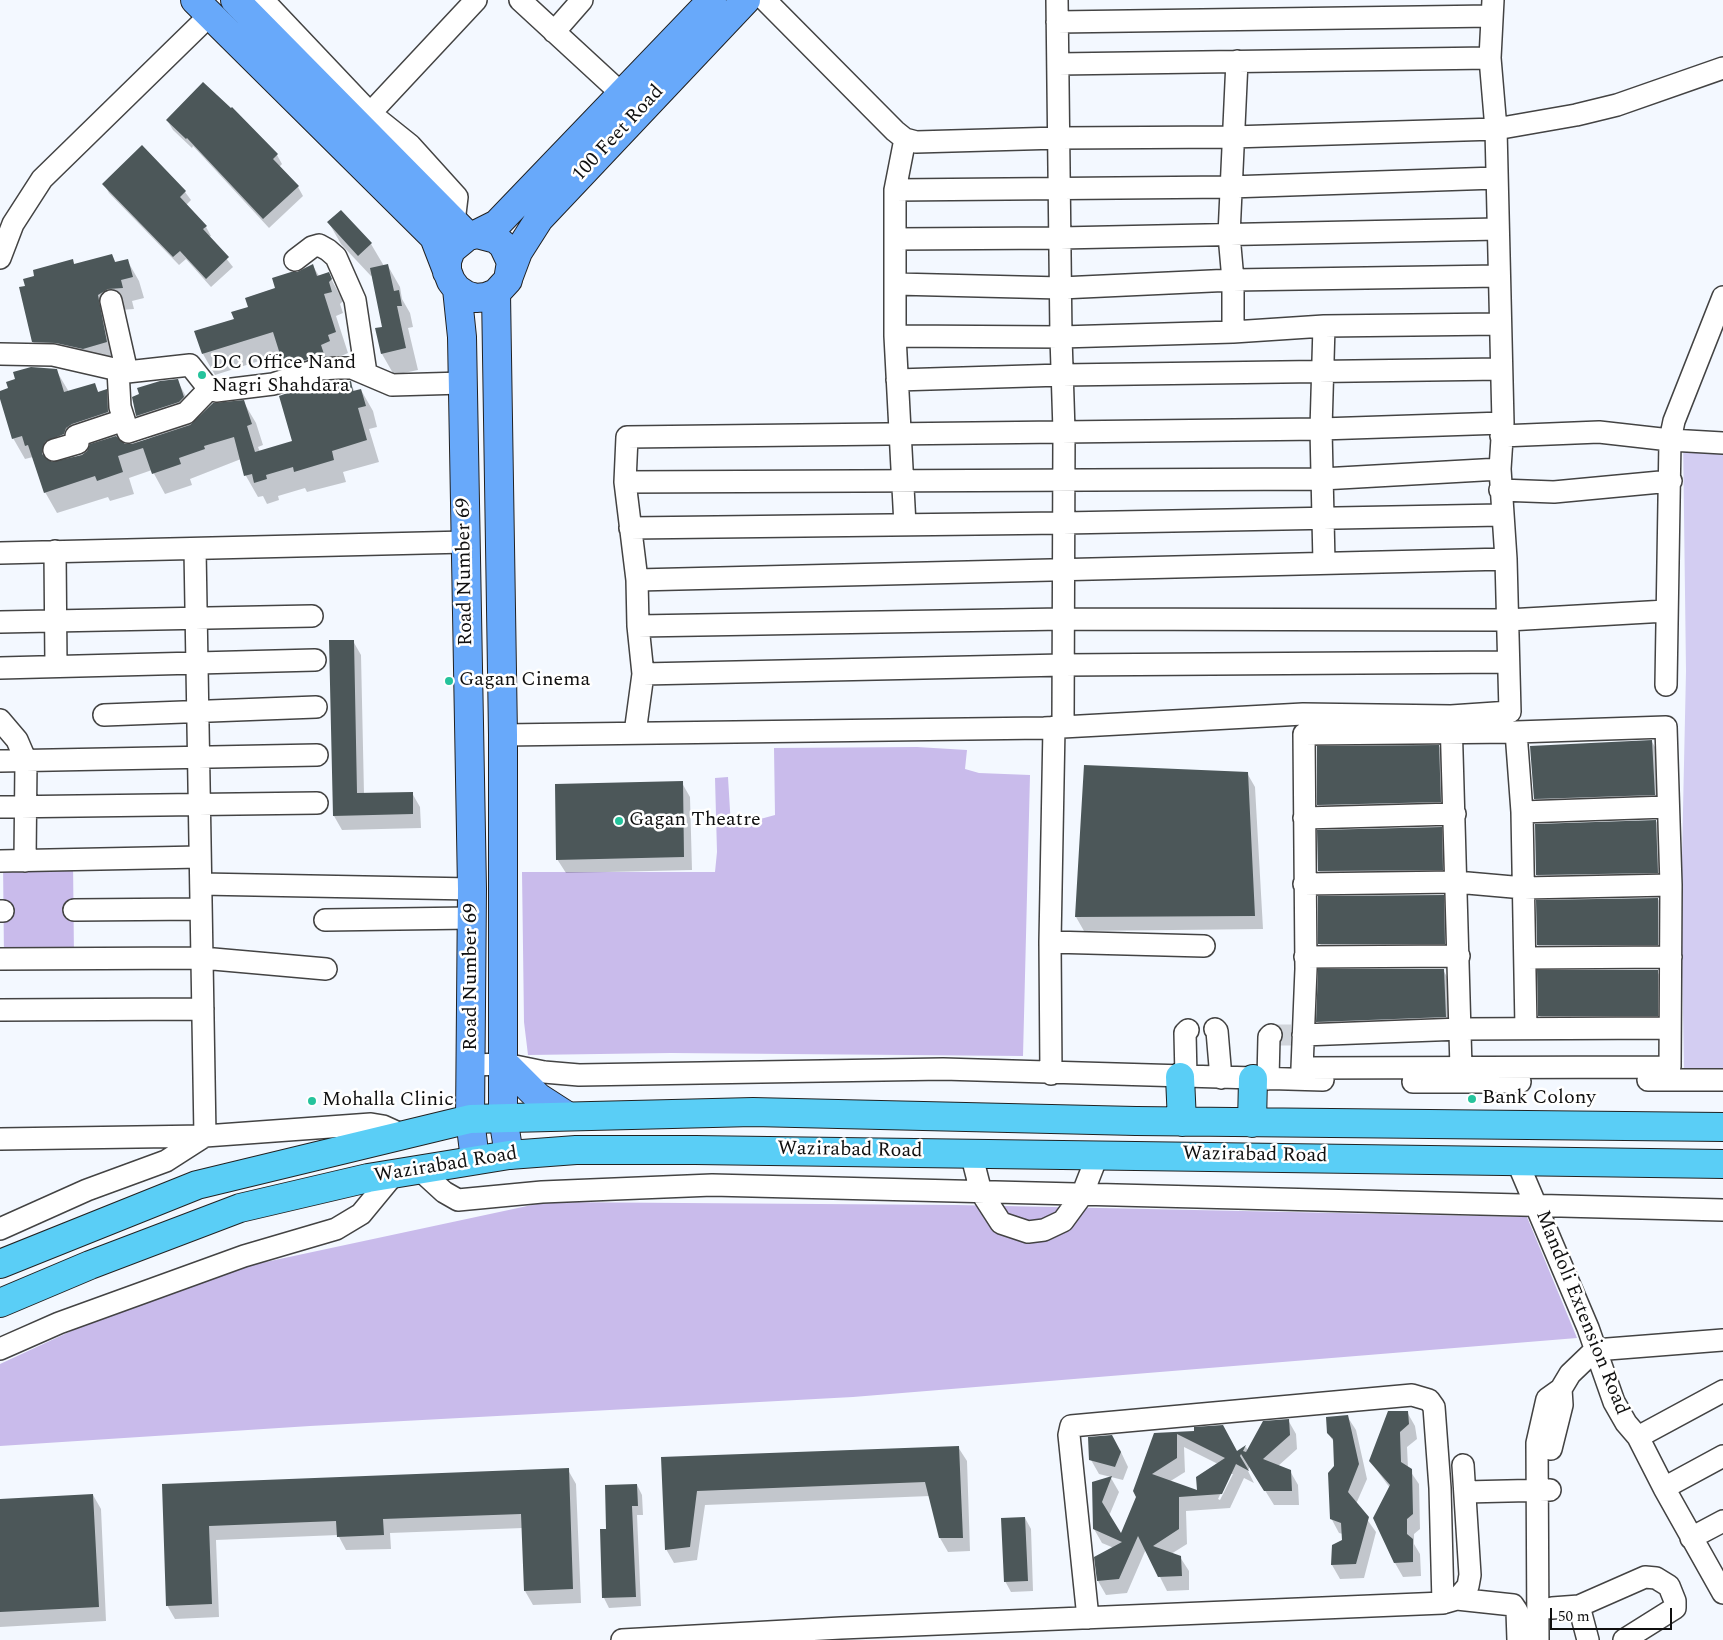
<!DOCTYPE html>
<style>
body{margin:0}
#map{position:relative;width:1723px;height:1640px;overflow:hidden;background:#f3f8ff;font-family:Spectral,serif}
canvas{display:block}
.scale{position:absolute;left:1550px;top:1608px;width:122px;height:22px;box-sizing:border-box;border:2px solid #101010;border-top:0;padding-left:6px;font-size:15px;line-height:18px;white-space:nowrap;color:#101010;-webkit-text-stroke:4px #fff;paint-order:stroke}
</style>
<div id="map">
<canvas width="1723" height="1640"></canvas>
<div class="scale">50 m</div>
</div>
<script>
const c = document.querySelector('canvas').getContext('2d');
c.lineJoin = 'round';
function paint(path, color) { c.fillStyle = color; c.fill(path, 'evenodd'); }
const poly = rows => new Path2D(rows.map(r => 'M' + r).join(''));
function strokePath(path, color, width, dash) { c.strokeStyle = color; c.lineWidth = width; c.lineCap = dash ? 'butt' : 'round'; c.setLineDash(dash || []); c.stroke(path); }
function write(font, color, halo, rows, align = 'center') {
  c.font = font + ' Spectral,serif'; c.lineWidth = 5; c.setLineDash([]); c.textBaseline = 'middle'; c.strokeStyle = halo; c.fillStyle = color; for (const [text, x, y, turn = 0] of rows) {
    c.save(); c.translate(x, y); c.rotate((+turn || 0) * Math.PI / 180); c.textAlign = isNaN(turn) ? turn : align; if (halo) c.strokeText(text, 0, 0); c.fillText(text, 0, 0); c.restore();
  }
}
const green = poly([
 [917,747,967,750,965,769,979,773,1030,775,1023,1056,671,1053,528,1055,524,1022,522,872,715,872,717,852,715,778,728,777,731,827,775,815,774,748],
 [73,860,74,958,4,959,3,861],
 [546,1202,957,1205,1527,1217,1577,1338,853,1397,310,1426,0,1446,0,1364,82,1326,247,1266]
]);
const pitch = poly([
 [1683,436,1723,441,1723,1068,1684,1068,1681,903,1686,671]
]);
const shadow = poly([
 [167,120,277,155,282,164,279,167,298,187,303,196,269,228,193,146,192,148,173,130],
 [142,147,185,192,191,200,186,205,206,227,211,236,209,237,233,267,211,287,186,259,179,265,109,193,104,184],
 [341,211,371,244,384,266,388,266,400,287,402,299,410,313,413,327,408,328,418,370,394,375,382,354,376,329,383,328,373,275,371,276,341,244,329,223],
 [112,255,116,263,127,260,139,281,144,298,132,301,134,309,120,310,119,363,45,363,33,342,27,287,36,276,72,260,75,265],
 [313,266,319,276,328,273,343,301,340,304,343,313,336,316,348,353,339,357,341,363,335,376,297,388,285,367,281,354,215,375,203,354,249,307,297,274],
 [56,370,69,392,94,384,99,393,106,391,118,412,120,433,114,435,124,445,151,439,137,416,133,397,177,380,189,402,196,421,243,401,256,423,263,445,258,447,260,452,293,442,317,387,326,384,329,389,350,383,355,392,361,390,373,411,377,427,369,429,379,462,343,472,346,482,307,492,305,488,278,496,279,500,267,504,263,496,258,497,246,476,241,459,190,479,192,485,165,494,152,470,129,478,134,494,110,501,108,497,57,513,45,492,33,457,25,459,13,438,0,394,0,392],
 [92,442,88,452,74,458,78,449],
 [353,641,361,655,364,794,412,793,420,807,421,828,342,830,334,816],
 [1652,742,1658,752,1660,805,1541,809,1535,799],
 [1439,746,1446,759,1447,814,1325,817,1318,805],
 [1247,773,1255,787,1263,929,1084,931,1076,917],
 [682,783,690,797,692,870,566,873,557,859],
 [1656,821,1664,835,1665,887,1545,889,1537,875],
 [1441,828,1449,842,1450,883,1327,885,1319,871],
 [1443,896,1451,910,1452,957,1328,958,1320,944,1319,898],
 [1658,899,1665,911,1665,957,1545,957,1538,945,1537,901],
 [1443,970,1449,980,1451,1027,1324,1032,1318,1022],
 [1657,971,1665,985,1665,1029,1548,1030,1540,1016],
 [1407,1412,1415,1426,1417,1439,1407,1447,1408,1468,1419,1484,1420,1529,1414,1534,1414,1544,1420,1554,1421,1576,1403,1577,1395,1563,1390,1488,1370,1461],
 [1347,1416,1356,1430,1367,1479,1356,1504,1376,1532,1364,1578,1340,1579,1332,1565,1343,1541,1343,1534,1339,1533,1331,1518,1336,1467,1335,1444,1328,1433],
 [1288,1420,1296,1434,1297,1449,1278,1466,1290,1471,1298,1485,1299,1505,1274,1505,1250,1466,1248,1471,1254,1483,1244,1478,1230,1508,1186,1511,1187,1544,1171,1554,1180,1557,1189,1571,1189,1590,1167,1591,1146,1549,1127,1593,1106,1595,1098,1581,1114,1548,1102,1543,1094,1529,1093,1483,1111,1478,1119,1492,1109,1516,1121,1536,1137,1497,1155,1434,1196,1432,1237,1452,1246,1447,1248,1451],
 [1184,1447,1218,1464,1198,1492,1169,1482,1185,1472],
 [1230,1474,1233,1474,1220,1500,1218,1499],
 [958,1447,967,1461,970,1551,948,1552,940,1538,930,1496,705,1505,697,1560,674,1563,666,1549,663,1459],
 [1120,1450,1128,1467,1123,1480,1099,1474,1091,1460],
 [568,1470,576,1484,581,1603,533,1605,525,1591,523,1528,390,1533,391,1549,346,1550,338,1535,216,1540,219,1617,175,1619,167,1605,163,1486],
 [637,1485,642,1495,643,1515,637,1515,641,1606,609,1608,604,1598,601,1531,608,1530],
 [93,1495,101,1509,106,1621,0,1627,0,1500],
 [1025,1518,1031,1529,1033,1591,1011,1592,1005,1581]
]);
const building = poly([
 [203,82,231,108,232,107,278,154,273,159,299,186,263,219,187,138,186,139,166,120],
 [142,145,186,191,180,197,207,226,203,229,229,257,206,279,180,251,173,257,102,184],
 [341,210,372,243,358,256,327,222],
 [112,254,115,262,128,259,133,277,121,280,123,288,108,289,98,295,107,342,83,349,56,343,32,342,19,287,25,286,23,279,34,276,33,270,73,259,74,264],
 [313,264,317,276,329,272,332,279,329,282,332,292,324,294,336,332,328,335,330,341,321,345,324,354,284,367,273,332,202,354,194,331,234,319,231,312,248,307,245,298,275,288,272,278,291,272,297,272],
 [388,264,394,291,399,290,402,306,397,306,406,348,381,354,375,328,382,327,370,268],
 [31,367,57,369,64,392,95,383,98,392,107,389,108,412,72,424,66,428,64,434,45,442,42,454,52,462,82,455,87,451,90,444,116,436,125,444,132,444,190,425,213,403,244,400,252,424,247,426,255,452,292,441,279,396,316,383,317,386,327,383,328,388,351,381,353,391,361,389,366,406,358,408,367,440,332,451,334,460,294,472,293,467,266,475,267,479,254,483,252,474,244,476,234,437,204,446,205,449,179,458,181,464,152,474,143,448,118,456,123,472,97,481,95,476,44,493,28,445,25,446,22,436,12,439,0,399,0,391,8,388,6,382,15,379,13,372],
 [178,379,184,397,179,402,136,416,132,397,139,394,137,388,160,381],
 [329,640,354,640,357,793,413,792,413,814,333,816],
 [1652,740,1655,795,1534,799,1530,746],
 [1439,745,1441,802,1317,805,1317,746],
 [1084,765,1248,772,1255,916,1075,917],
 [683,781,684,857,556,860,555,784],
 [1656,820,1658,873,1536,875,1535,824],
 [1442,827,1443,870,1318,871,1317,830],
 [1444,895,1445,944,1318,944,1318,896],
 [1658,898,1658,945,1537,945,1536,900],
 [1318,969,1444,969,1446,1017,1316,1022],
 [1537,970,1658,970,1658,1016,1538,1016],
 [1388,1411,1408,1411,1409,1424,1400,1432,1401,1462,1412,1469,1413,1514,1407,1519,1407,1534,1413,1539,1413,1562,1394,1563,1373,1518,1390,1485,1369,1461],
 [1348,1415,1359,1464,1348,1492,1369,1517,1356,1564,1331,1565,1332,1545,1342,1540,1341,1523,1330,1519,1328,1473,1334,1466,1333,1439,1327,1433,1326,1417],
 [1289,1419,1290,1435,1263,1459,1291,1470,1292,1491,1264,1491,1241,1454,1240,1456,1249,1471,1236,1464,1222,1494,1179,1497,1179,1529,1153,1546,1181,1556,1182,1576,1158,1577,1138,1536,1119,1579,1097,1581,1094,1557,1122,1542,1093,1529,1092,1482,1112,1476,1102,1502,1121,1533,1136,1497,1133,1491,1154,1433,1194,1431,1194,1427,1223,1425,1237,1451,1246,1445,1243,1451,1246,1452,1263,1421],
 [1177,1434,1225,1458,1196,1477,1197,1490,1152,1474,1177,1458],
 [1112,1435,1121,1452,1115,1467,1089,1460,1088,1437],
 [959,1446,963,1538,939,1538,925,1482,697,1491,690,1547,665,1550,661,1457],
 [569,1468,573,1589,524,1591,521,1514,383,1519,384,1535,337,1537,336,1521,209,1526,212,1604,166,1606,162,1484],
 [637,1484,638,1506,632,1506,636,1597,602,1598,600,1529,606,1529,605,1485],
 [93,1494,99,1607,0,1612,0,1499],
 [1025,1517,1028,1581,1004,1582,1001,1518]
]);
const minorTunnel = poly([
 [1271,1035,1291,1035]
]);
const minor = poly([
 [263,0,370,113,410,145,457,197,454,222],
 [520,0,622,94],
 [765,0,895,131,905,139,916,142,1059,138,1232,137,1496,129,1576,115,1617,105,1723,68],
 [1057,0,1061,337,1064,431,1063,726],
 [1057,22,1492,16],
 [554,32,582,0],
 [1058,64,1490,58],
 [362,122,476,0],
 [895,190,1230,187,1496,178],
 [896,239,1060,238,1498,229],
 [0,258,13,224,42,179,210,15],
 [295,260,312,247,319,245,328,250,336,257,355,300,366,373],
 [896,284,1061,288,1233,280,1499,276],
 [111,301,127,372],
 [1233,332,1233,280,1229,235,1237,61],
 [895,336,1061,337,1233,332,1324,326,1500,324],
 [0,354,53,355,127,372,190,365,209,389,216,391,273,384,319,369,338,368,352,368,392,385,463,383],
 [118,370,120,407,128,432,186,413,209,389],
 [897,380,1062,375,1501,369],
 [1501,436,1599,432,1670,440,1723,443],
 [54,450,78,443,76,436,124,420],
 [625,482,1322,479,1500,469],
 [1500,490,1554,492,1671,481],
 [905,525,895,336,895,190,905,139],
 [630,528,1063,523,1501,515],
 [55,551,56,666],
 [0,553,466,542],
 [1324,563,1321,429,1324,326],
 [637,580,1506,559],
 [0,622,312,616],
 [638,626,1063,619,1508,620,1666,611],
 [0,668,315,660],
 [643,674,1063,665,1508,662],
 [1666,685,1670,440,1674,421,1723,297],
 [104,715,316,707],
 [1451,718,1461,1068],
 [0,720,17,740,26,761,25,861],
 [1666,727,1671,885,1670,1067,1302,1068,1306,969,1304,734,1516,732,1666,727],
 [1516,732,1522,812,1526,1028],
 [635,733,643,674,638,626,637,580,625,482,627,437,1321,429,1503,423],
 [503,735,1044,728,1303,714,1451,716,1510,712,1506,559,1500,469,1503,423,1496,129,1490,58,1493,0],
 [0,761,317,755],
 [0,807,317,803],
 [1522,812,1667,807],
 [1304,818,1455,814],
 [0,861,200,857],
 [201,884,472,889],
 [1304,884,1456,882,1524,888,1671,885],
 [74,910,201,909],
 [0,911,3,911],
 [325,920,471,918],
 [1050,942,1204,946],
 [1305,957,1459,956],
 [1525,958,1671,957],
 [0,959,202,958,326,969],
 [0,1010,203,1009],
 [1215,1029,1217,1031,1221,1078],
 [1303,1035,1461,1029,1670,1028],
 [472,1065,505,1064,544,1072,579,1075,943,1069,1323,1080],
 [1051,1074,1050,942,1054,727],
 [1186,1077,1185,1033,1188,1030],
 [1268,1079,1269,1037,1271,1035],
 [1648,1080,1723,1080],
 [1413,1082,1520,1082],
 [0,1139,205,1136,371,1124,383,1126,405,1136],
 [971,1153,981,1192,1001,1223,1028,1232,1044,1230,1063,1221,1082,1195,1098,1154],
 [1517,1161,1588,1328,1614,1402,1626,1423,1638,1437,1664,1488,1723,1593],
 [420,1170,444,1192,458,1200,542,1192,712,1185,1723,1210],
 [0,1229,87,1190,166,1161,205,1136,195,549],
 [0,1349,59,1323,244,1256,336,1229,361,1214,394,1174],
 [1638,1437,1723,1391],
 [1551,1449,1562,1405,1561,1389],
 [1664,1488,1723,1456],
 [1465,1492,1550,1490],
 [1691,1538,1723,1521],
 [1457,1599,1513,1605,1517,1611,1518,1640],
 [1579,1606,1588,1640],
 [1552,1608,1579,1606,1645,1577,1656,1578,1669,1586,1675,1601,1675,1608,1624,1640],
 [1088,1618,1069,1435,1071,1426,1412,1395,1429,1400,1434,1407,1440,1488,1443,1603],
 [622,1640,841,1628,1443,1603,1457,1599,1468,1586,1470,1575,1463,1465],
 [1538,1640,1537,1443,1547,1399,1561,1389,1570,1374,1595,1350,1723,1340]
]);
const major = poly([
 [195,0,434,237,451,281,457,289,466,295,476,298,486,297,496,293,508,280,511,262,503,245,496,239,477,234,468,236,451,250,447,261,447,272],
 [235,0,468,236],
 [477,234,497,224,712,0],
 [509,276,518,252,539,219,746,0],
 [457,289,462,337,472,889,470,1119,475,1160],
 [496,293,503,735,503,1117,509,1155],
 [505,1064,538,1097,566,1115]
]);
const highway = poly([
 [1180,1077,1182,1122],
 [1252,1123,1253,1079],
 [0,1264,197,1185,470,1119,753,1112,1136,1121,1723,1127],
 [0,1303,90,1265,240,1208,368,1178,509,1155,576,1150,695,1150,1723,1164]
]);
const markers = [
 [202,375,5,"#25c39c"],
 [449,681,5,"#25c39c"],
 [619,821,5,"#25c39c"],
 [1472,1099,5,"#25c39c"],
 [312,1101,5,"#25c39c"]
];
const streetNames = [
 ["100 Feet Road",619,134,-47],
 ["Road Number 69",466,572,-91],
 ["Road Number 69",472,977,-90],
 ["Wazirabad Road",850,1151,1],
 ["Wazirabad Road",1255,1156,1],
 ["Wazirabad Road",446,1166,-9],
 ["Mandoli Extension Road",1581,1313,68]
];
const poiNames = [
 ["DC Office Nand",212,364],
 ["Nagri Shahdara",212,387],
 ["Gagan Cinema",459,681],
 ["Gagan Theatre",629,821],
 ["Bank Colony",1482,1099],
 ["Mohalla Clinic",322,1101]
];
paint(green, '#c9bbeb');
paint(pitch, '#d3cdf2');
paint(shadow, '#0003');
paint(building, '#4c5759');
strokePath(minorTunnel, '#d1d5db', 21, [21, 11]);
strokePath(minor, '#434343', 24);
strokePath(major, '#212121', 30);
strokePath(highway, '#212121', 30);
strokePath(minor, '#fff', 21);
strokePath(major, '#68a9fa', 28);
strokePath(highway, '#5acef6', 28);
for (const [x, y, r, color] of markers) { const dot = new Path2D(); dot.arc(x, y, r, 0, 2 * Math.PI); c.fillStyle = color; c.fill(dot); strokePath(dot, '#fff', 2); }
write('20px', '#101010', '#fff', streetNames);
write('20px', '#101010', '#fff', poiNames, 'left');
</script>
